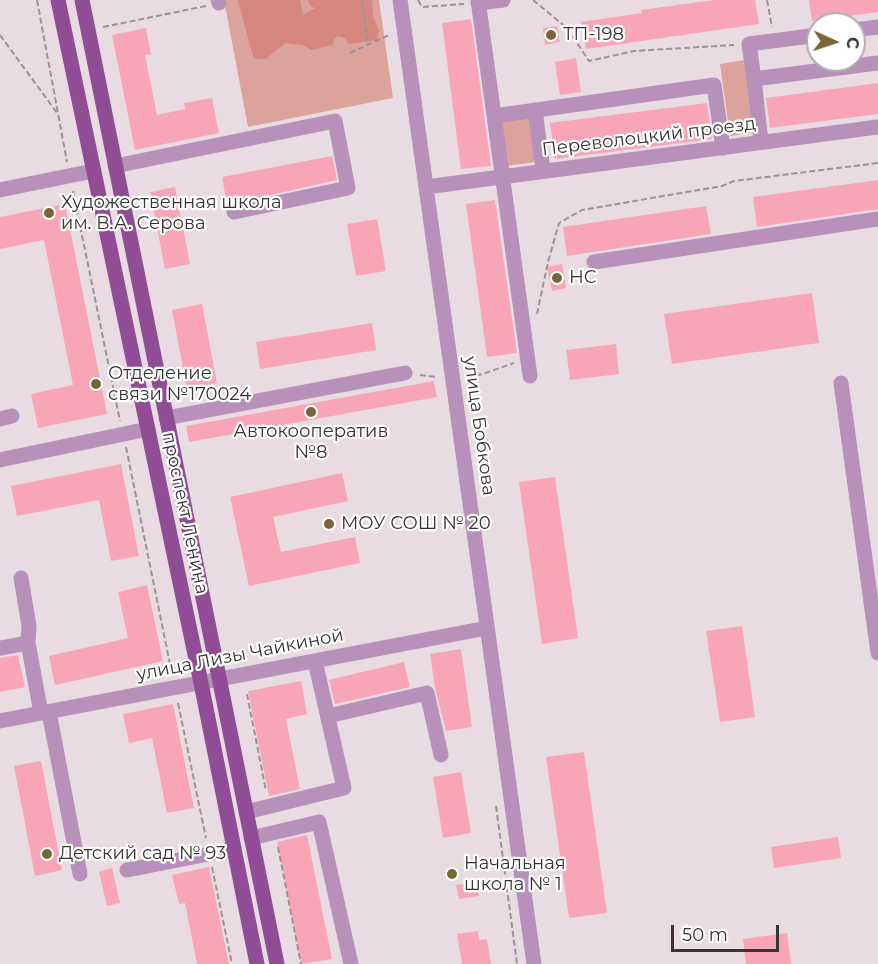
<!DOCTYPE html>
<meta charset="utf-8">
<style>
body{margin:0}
#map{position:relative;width:878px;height:964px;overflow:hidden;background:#e8dce2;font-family:Montserrat,sans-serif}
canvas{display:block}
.north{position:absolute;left:806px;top:12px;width:60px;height:60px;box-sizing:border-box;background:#fff;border:2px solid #afaeaf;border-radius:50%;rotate:93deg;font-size:16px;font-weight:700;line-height:24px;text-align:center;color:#383436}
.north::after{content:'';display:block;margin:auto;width:21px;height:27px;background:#7a6635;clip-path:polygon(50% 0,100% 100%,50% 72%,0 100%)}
.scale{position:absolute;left:671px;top:925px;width:108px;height:27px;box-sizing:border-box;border:3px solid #383436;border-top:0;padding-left:8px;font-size:18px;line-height:21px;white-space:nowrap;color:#383436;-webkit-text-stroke:4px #fff;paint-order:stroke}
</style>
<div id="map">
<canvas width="878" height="964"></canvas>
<div class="north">С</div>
<div class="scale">50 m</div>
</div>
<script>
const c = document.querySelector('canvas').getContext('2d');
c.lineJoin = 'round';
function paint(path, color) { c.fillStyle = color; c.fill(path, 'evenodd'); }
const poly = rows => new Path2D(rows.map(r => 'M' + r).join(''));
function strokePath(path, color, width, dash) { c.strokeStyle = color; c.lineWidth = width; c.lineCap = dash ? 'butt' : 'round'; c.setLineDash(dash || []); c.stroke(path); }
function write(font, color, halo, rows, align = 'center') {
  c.font = font + ' Montserrat,sans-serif'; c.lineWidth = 4.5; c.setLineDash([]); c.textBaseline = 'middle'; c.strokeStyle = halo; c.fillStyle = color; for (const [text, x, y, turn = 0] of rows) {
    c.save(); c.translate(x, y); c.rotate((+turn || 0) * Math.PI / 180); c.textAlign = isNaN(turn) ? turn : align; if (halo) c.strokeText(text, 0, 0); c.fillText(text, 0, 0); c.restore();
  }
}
const green = poly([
 [224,0,379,0,393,98,248,127],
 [745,60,755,132,730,136,720,64],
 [530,116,536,162,506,166,500,120]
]);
const forest = poly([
 [238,0,300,0,303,15,316,8,311,7,308,0,372,0,373,17,379,31,377,40,348,44,345,38,338,36,334,39,333,45,311,50,303,45,285,43,266,59,255,59,252,53]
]);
const building = poly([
 [714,0,755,0,759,24,586,49,581,22,642,13,641,10],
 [809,0,878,0,878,12,812,21],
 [471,19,491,166,461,169,442,23],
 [557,26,560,42,545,45,543,28],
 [146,28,151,54,145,55,157,115,185,109,184,103,212,98,219,133,135,150,112,35],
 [576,58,581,92,560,95,555,62],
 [878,83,878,114,770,128,766,98],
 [707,103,712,139,555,159,550,123],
 [332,156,337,180,227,205,222,177],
 [878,180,878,209,757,227,753,197],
 [175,187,190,264,165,269,150,192],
 [495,200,517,353,487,357,466,204],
 [65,204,107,414,38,428,31,394,73,385,44,240,0,249,0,217],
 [706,206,711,234,567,256,563,227],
 [377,219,386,271,356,276,347,224],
 [562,264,566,288,552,291,547,267],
 [812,293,819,343,672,364,664,314],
 [202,304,217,383,187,389,172,310],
 [372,323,376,350,260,369,256,342],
 [616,344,619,374,570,380,566,350],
 [434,381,437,397,189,442,186,426],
 [121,464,139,556,111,561,99,500,17,516,11,486],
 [342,473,348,501,273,517,281,552,355,537,360,563,249,586,230,497],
 [555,477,578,638,542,644,519,482],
 [147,585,163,661,55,685,49,656,128,638,118,592],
 [742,626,755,717,720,722,706,631],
 [461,649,472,727,446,731,435,688,430,654],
 [18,655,25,687,0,692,0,658],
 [404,662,410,687,335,704,329,680],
 [301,681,307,714,286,719,300,789,269,796,248,691],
 [173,704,194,808,167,813,152,738,129,743,123,714],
 [584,752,607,913,569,918,546,757],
 [41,761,62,870,35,876,14,766],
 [461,772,471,833,443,838,433,777],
 [307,835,332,959,301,964,277,842],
 [838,837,841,858,774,868,771,847],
 [209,867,229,964,197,964,185,903,179,904,172,875],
 [112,868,120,903,107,906,99,872],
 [477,882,479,896,459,899,456,885],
 [478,931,479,940,487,939,491,964,462,964,457,934],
 [787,933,791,964,746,964,743,939]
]);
const path = poly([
 [37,0,67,162],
 [362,0,368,45],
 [418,0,422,7,464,4],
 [533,0,567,28,589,61,634,51,734,45],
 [767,0,772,27],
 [103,27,206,6],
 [0,35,57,113],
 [350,53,391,34],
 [73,191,120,421],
 [537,314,548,262,559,223,582,210,722,186,734,181,878,163],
 [420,375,438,377],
 [467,377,483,374,514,363],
 [126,447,172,674],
 [247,694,266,791],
 [178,703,206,838],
 [496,806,517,964],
 [278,847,301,964],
 [212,867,232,964]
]);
const minor = poly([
 [218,0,219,3],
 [400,0,534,964],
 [478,0,530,376],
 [478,3,503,0],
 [854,30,878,27],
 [754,79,749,44,818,35],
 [535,110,543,170],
 [494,116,714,85,723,148],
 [761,142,754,79,878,63],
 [115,166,335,121,348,188,234,212],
 [426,187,878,127],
 [0,190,93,171],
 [594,262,878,219],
 [841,383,878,653],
 [166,418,405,373],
 [0,419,12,416],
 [0,460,148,429],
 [21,578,29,626,28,643],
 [0,648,28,643,41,713],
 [49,712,80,874],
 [328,716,427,693,441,755],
 [0,721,487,628],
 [246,812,344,788,315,661],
 [251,838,319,822,351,964],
 [127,870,234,849]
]);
const major = poly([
 [58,0,201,683,257,964],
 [82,0,277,964]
]);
const markers = [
 [551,35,6,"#7a6635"],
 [49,213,6,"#7a6635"],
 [557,278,6,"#7a6635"],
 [96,384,6,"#7a6635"],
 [311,412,6,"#7a6635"],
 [329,524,6,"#7a6635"],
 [47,854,6,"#7a6635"],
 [452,874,6,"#7a6635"]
];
const poiNames = [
 ["ТП-198",563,35],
 ["Художественная школа",61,203],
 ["им. В.А. Серова",61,224],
 ["НС",569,278],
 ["Отделение",108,374],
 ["связи №170024",108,395],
 ["Автокооператив",311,432,"center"],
 ["№8",311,453,"center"],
 ["МОУ СОШ № 20",341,524],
 ["Детский сад № 93",59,854],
 ["Начальная",464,864],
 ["школа № 1",464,885]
];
const streetNames = [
 ["Переволоцкий проезд",649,137,-7],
 ["улица Бобкова",479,426,82],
 ["проспект Ленина",185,513,78],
 ["улица Лизы Чайкиной",240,655,-11]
];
paint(green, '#dca39d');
paint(forest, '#d5867e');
paint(building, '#f8a6b7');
strokePath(path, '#9b9296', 2, [6, 3]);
strokePath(minor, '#b791b9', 15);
strokePath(major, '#904c95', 15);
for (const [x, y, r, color] of markers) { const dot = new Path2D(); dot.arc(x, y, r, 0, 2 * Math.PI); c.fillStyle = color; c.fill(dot); strokePath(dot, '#fff', 2); }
write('18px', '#383436', '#fff', poiNames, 'left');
write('18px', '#383436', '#fff', streetNames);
</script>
